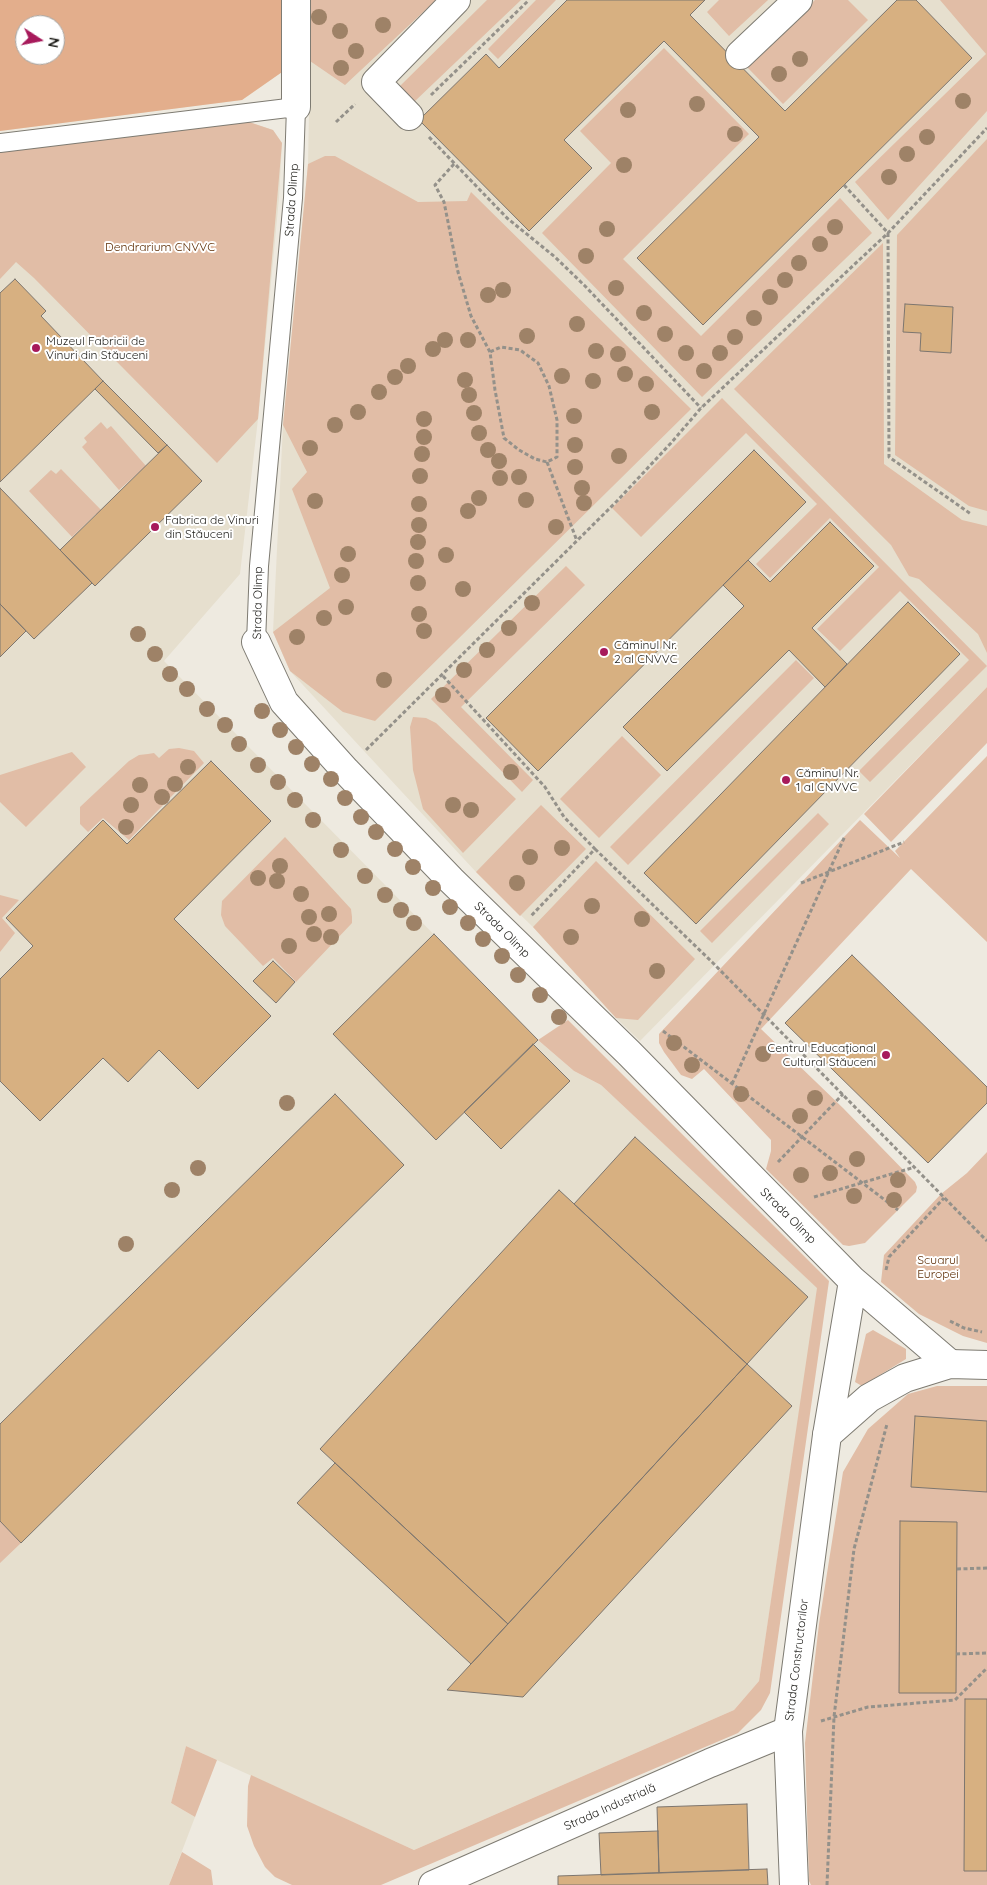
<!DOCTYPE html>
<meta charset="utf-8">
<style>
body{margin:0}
#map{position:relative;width:987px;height:1885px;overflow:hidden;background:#eeeae0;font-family:Quicksand,sans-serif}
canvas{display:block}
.north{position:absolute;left:15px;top:15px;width:50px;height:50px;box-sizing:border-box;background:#fff;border:1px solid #a5a5a3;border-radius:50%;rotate:101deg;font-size:14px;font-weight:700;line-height:20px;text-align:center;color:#1f1e1a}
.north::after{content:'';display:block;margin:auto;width:18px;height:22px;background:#a71a5b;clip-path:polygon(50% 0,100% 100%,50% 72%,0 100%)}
</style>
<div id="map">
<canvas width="987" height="1885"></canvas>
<div class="north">N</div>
</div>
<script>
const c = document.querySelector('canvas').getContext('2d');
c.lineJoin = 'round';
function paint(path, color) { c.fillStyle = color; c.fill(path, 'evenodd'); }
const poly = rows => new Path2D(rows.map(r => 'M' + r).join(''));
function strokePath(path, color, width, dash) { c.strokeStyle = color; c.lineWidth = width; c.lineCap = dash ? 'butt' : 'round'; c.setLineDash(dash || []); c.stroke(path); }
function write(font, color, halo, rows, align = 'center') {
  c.font = font + ' Quicksand,sans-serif'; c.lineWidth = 4; c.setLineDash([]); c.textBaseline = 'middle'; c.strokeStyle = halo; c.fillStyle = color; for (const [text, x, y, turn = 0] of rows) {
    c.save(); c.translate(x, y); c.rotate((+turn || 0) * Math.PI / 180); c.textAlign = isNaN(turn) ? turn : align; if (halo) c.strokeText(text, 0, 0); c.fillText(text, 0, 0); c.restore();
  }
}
const built = poly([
 [0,0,987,0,987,687,640,1041,616,1018,533,927,476,872,290,671,273,632,283,425,308,164,310,61,285,70,242,100,0,131],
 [25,25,55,25,55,55,25,55],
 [249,122,273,130,282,143,279,198,258,419,240,574,164,661,538,1040,574,1071,601,1085,818,1288,759,1681,734,1710,414,1850,186,1746,171,1803,195,1817,169,1885,0,1885,0,152]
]);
const green = poly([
 [303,0,436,0,345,85,310,61],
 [487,0,521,0,414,102,400,86],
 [536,0,556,0,498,59,488,49],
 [719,0,768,0,729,36,707,12],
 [815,0,848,0,868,20,783,104,747,67],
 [940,0,987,0,987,111,888,220,855,182,986,54],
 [664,48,749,134,623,259,701,336,840,198,872,233,702,397,542,233,611,163,580,131],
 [249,122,273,130,282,143,258,419,217,463,34,278,16,262,0,279,0,152],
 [987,139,987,511,969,506,895,455,897,235],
 [325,156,335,156,418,202,467,201,471,192,691,409,375,721,343,712,290,671,273,632,330,588,292,489,307,472,283,425,308,164],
 [883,243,884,464,962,520,987,526,987,653,978,634,919,579,909,576,891,545,734,389],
 [722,398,987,666,870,782,859,771,969,660,900,591,840,651,817,629,879,567,830,518,770,578,756,564,817,504,746,433,641,537,612,508],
 [101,422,107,429,111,426,146,466,119,490,82,447,87,442,84,438],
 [61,469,104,513,99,517,96,514,72,537,29,491,51,470,56,474],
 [566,566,585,585,461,707,533,780,522,792,431,699],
 [796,660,814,678,628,865,610,847],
 [987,687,987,743,891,842,864,814],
 [413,717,426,718,436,723,516,799,463,853,423,809,413,770,410,727],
 [622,736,661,775,599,838,560,799],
 [179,748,194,751,204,763,129,840,103,818,88,832,80,824,80,807,129,761,139,755,148,754,154,753,159,758,169,749],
 [72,752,86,767,26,827,0,802,0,775],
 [987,756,987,942,911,869,761,1029,843,1108,915,1182,917,1187,916,1192,865,1243,849,1246,843,1245,766,1169,771,1151,771,1140,704,1069,692,1079,681,1075,664,1052,659,1043,659,1034,860,820,900,858,895,851],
 [541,805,586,849,520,916,476,872],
 [818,813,829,824,712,943,700,931],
 [285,837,351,909,352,917,352,923,296,982,273,958,263,966,225,926,221,915,222,901],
 [596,861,695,959,638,1020,616,1018,533,927],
 [0,895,19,900,2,918,15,933,0,952],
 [568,1020,829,1281,770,1693,761,1710,738,1733,381,1885,292,1885,275,1877,265,1867,254,1846,247,1826,248,1786,251,1775,414,1850,734,1710,759,1681,817,1288,601,1085,574,1071,538,1040],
 [987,1152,987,1343,963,1336,919,1314,881,1282,884,1255,941,1194,967,1173],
 [873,1330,906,1349,906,1359,862,1386,855,1382,866,1334],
 [937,1386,987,1386,987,1885,811,1885,809,1881,805,1743,819,1624,843,1472,868,1429,908,1394],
 [0,1521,21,1543,0,1563],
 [186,1746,217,1760,195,1817,171,1803],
 [182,1852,211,1870,213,1885,169,1885]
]);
const forest = poly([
 [0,0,284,0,285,70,242,100,0,131],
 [25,25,55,25,55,55,25,55]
]);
const building = poly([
 [567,0,705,0,690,15,785,111,897,0,916,0,972,58,703,325,637,258,759,137,664,41,564,140,592,168,529,231,419,120,486,54,499,68,567,0],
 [15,279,46,311,41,316,103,381,0,482,0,293,15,279],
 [905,304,953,307,951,353,920,351,921,333,903,332,905,304],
 [103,381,167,445,158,453,95,389,103,381],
 [167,445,202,481,95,586,60,550,167,445],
 [754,450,806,502,538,771,486,718,754,450],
 [0,488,92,583,34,639,0,604,0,488],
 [830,522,874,566,812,628,847,664,825,687,789,650,667,771,623,727,744,606,723,585,748,560,770,582,830,522],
 [908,602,960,654,696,924,644,873,908,602],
 [0,604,26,631,0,657,0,604],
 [211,761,271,821,174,919,271,1016,198,1089,159,1050,128,1082,103,1058,40,1121,0,1081,0,979,33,946,6,918,103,820,127,844,211,761],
 [434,934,538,1040,436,1140,333,1034,434,934],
 [852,955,987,1087,987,1103,928,1163,785,1023,852,955],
 [273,961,295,982,276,1003,253,981,273,961],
 [533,1044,570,1081,501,1149,464,1112,533,1044],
 [335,1094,404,1165,21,1543,0,1521,0,1424,335,1094],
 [635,1137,808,1297,747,1364,574,1204,635,1137],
 [559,1190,747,1364,508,1624,320,1449,559,1190],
 [747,1364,792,1406,523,1697,447,1690,747,1364],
 [915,1416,987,1421,987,1492,911,1487,915,1416],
 [335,1463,508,1624,471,1664,297,1503,335,1463],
 [900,1521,957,1522,956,1693,899,1693,900,1521],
 [965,1699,987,1699,987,1871,964,1871,965,1699],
 [747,1804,749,1870,659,1873,657,1807,747,1804],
 [658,1831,659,1873,601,1875,599,1833,658,1831],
 [767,1869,768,1885,558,1885,558,1876,767,1869]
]);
const path = poly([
 [431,95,529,0],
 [336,122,355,104],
 [429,137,507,218,555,257,585,286,701,408],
 [454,164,435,185,444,202,458,272,471,316,490,352,495,390,504,438,519,450,535,459,547,462,557,457,557,420,549,386,538,363,520,350,501,347,490,352],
 [844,185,888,233,889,457,971,514],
 [547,462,577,541],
 [443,676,545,787,564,817,595,849,531,916],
 [366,750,617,501,671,443,701,408,888,233,987,128],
 [595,849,712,962,987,1241],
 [801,883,904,842],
 [663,1031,898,1210],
 [732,1084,845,836],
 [778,1162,843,1094],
 [814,1197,915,1167],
 [886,1270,889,1257,944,1198],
 [950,1321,964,1328,982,1332],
 [957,1569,987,1568],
 [956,1654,987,1653],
 [821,1721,868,1707,955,1700,987,1668],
 [827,1885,834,1717,854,1549,887,1424]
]);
const lane = poly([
 [0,143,296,107,293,198,259,566,256,642]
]);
const street = poly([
 [296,0,296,107],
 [740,55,798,0],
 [409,116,376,82,456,0],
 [256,642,284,702,346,771,451,880,629,1053,853,1281,950,1364],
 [827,1435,853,1281],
 [433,1885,710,1763,788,1731]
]);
const secondary = poly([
 [794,1885,788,1731,827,1435,869,1398,905,1378,950,1364,987,1365]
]);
const trees = [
 [319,17],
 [383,25],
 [340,31],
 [356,51],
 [800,59],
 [341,68],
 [779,74],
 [963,101],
 [697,104],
 [628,110],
 [735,134],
 [927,137],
 [907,154],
 [624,165],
 [889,177],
 [835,227],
 [607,229],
 [820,244],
 [586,256],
 [799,263],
 [785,280],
 [616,288],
 [503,290],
 [488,295],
 [770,297],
 [644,313],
 [754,318],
 [577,324],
 [665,334],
 [527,336],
 [735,337],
 [445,340],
 [468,340],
 [433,349],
 [596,351],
 [686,353],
 [720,353],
 [618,354],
 [408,366],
 [704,371],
 [625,374],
 [562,376],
 [395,377],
 [465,380],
 [593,381],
 [646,384],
 [379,392],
 [469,395],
 [358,412],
 [652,412],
 [474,413],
 [574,416],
 [424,419],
 [335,425],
 [479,433],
 [424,437],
 [575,445],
 [310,448],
 [488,450],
 [422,454],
 [619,456],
 [499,461],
 [575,467],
 [420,476],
 [519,477],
 [500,478],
 [582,488],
 [479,498],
 [526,500],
 [315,501],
 [584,503],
 [419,504],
 [468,511],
 [419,525],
 [556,527],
 [418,542],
 [348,554],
 [446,555],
 [416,561],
 [342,575],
 [418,583],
 [463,589],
 [532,603],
 [346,607],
 [419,614],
 [324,618],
 [509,628],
 [424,631],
 [138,634],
 [297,637],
 [487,650],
 [155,654],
 [464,670],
 [170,674],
 [384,680],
 [187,689],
 [443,695],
 [207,709],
 [262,711],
 [225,725],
 [280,730],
 [239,744],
 [296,747],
 [312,764],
 [258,765],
 [188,767],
 [511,772],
 [331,779],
 [278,782],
 [175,784],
 [140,785],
 [162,797],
 [345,798],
 [295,800],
 [131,805],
 [453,805],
 [471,810],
 [361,817],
 [313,820],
 [126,827],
 [376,832],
 [562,848],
 [395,849],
 [341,850],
 [530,857],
 [280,866],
 [413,867],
 [365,876],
 [258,878],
 [277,881],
 [517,883],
 [433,888],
 [301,894],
 [385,895],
 [592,906],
 [450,907],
 [401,910],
 [329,914],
 [309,917],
 [642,919],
 [414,923],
 [468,923],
 [314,934],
 [331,937],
 [571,937],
 [483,939],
 [289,946],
 [502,956],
 [657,971],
 [518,975],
 [540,995],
 [559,1017],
 [674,1043],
 [763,1054],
 [692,1065],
 [741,1094],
 [815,1098],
 [287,1103],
 [800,1116],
 [857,1159],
 [198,1168],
 [830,1173],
 [801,1175],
 [898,1180],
 [172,1190],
 [854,1196],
 [894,1200],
 [126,1244]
];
const markers = [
 [36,348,5,"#a71a5b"],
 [155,527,5,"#a71a5b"],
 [604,652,5,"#a71a5b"],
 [786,780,5,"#a71a5b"],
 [886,1055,5,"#a71a5b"]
];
const streetNames = [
 ["Strada Olimp",292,200,-86],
 ["Strada Olimp",258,603,-89],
 ["Strada Olimp",502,930,45],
 ["Strada Olimp",788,1216,45],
 ["Strada Constructorilor",797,1660,-83],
 ["Strada Industrială",610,1807,-24]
];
const parkNames = [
 ["Dendrarium CNVVC",160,247],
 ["Scuarul",938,1260],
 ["Europei",938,1274]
];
const poiNames = [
 ["Muzeul Fabricii de",46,341],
 ["Vinuri din Stăuceni",46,355],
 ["Fabrica de Vinuri",165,520],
 ["din Stăuceni",165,534],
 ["Căminul Nr.",614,645],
 ["2 al CNVVC",614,659],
 ["Căminul Nr.",796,773],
 ["1 al CNVVC",796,787],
 ["Centrul Educațional",876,1048,"right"],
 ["Cultural Stăuceni",876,1062,"right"]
];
paint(built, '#e6dfce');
paint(green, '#e1bda6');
paint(forest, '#e3ae8c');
paint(building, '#d7b081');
strokePath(building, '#7d766f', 1);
strokePath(lane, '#7e7b72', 20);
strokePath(street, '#7e7b72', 30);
strokePath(secondary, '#7e7b72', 30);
strokePath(path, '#94918a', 3, [4, 2.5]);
strokePath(lane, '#fff', 18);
strokePath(street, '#fff', 28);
strokePath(secondary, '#fff', 28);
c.fillStyle = '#9e8267';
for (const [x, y] of trees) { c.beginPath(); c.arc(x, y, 8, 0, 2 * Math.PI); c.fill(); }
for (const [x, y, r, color] of markers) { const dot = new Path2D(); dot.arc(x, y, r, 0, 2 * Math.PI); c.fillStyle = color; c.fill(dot); strokePath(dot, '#fff', 2); }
write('12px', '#1f1e1a', '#fff', streetNames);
write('12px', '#5d2d04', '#fff', parkNames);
write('12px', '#1f1e1a', '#fff', poiNames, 'left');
</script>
